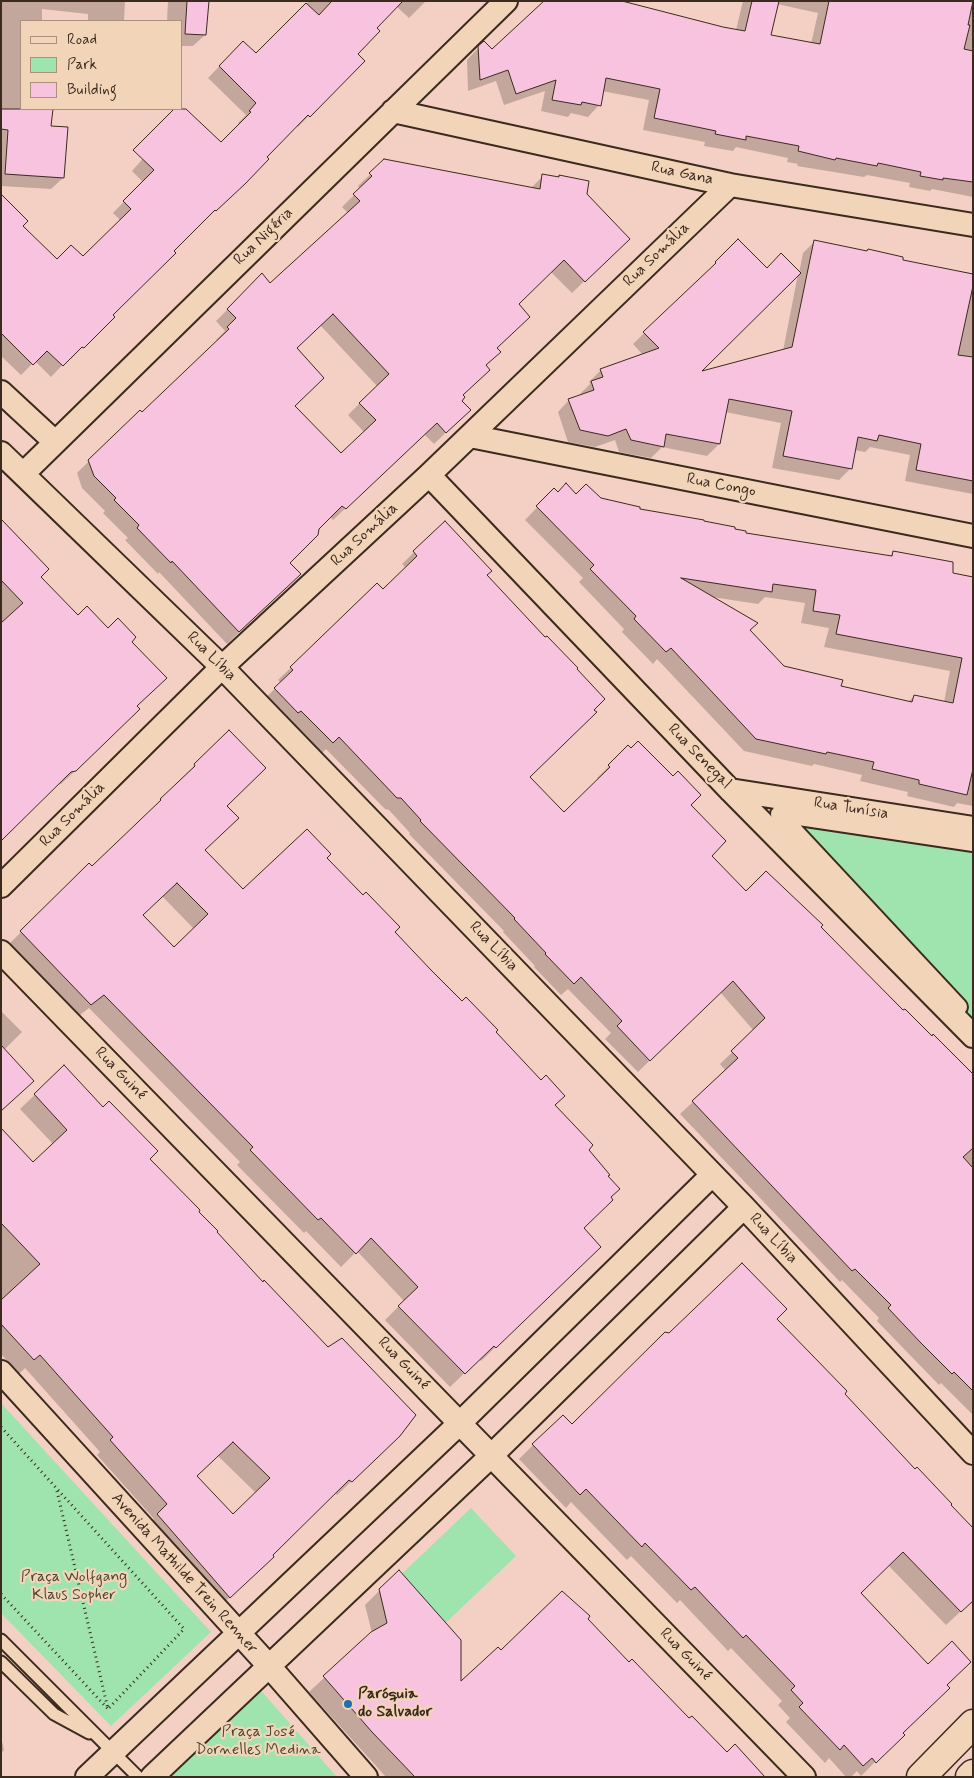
<!DOCTYPE html>
<meta charset="utf-8">
<style>
body{margin:0}
#map{position:relative;width:974px;height:1778px;overflow:hidden;background:#f4d0c4;font-family:Mynerve,sans-serif}
canvas{display:block}
.frame{position:absolute;inset:0;border:2px solid #3b2a1e;pointer-events:none}
.legend{position:absolute;left:20px;top:20px;width:162px;height:90px;box-sizing:border-box;background:#f2d5b9;border:1px solid #a9917b;margin:0;padding:6px 9px;list-style:none;font-size:15px;color:#3b2a1e}
.legend li{display:flex;align-items:center;gap:10px;height:25px}
.legend b{width:25px;border:1px solid #a9917b}
</style>
<div id="map">
<canvas width="974" height="1778"></canvas>
<div class="frame"></div>
<ul class="legend">
<li><b style="height:6px;background:#f2d5b9"></b>Road</li>
<li><b style="height:14px;background:#9fe3af"></b>Park</li>
<li><b style="height:14px;background:#f7c3df"></b>Building</li>
</ul>
</div>
<script>
const c = document.querySelector('canvas').getContext('2d');
c.lineJoin = 'round';
function paint(path, color) { c.fillStyle = color; c.fill(path, 'evenodd'); }
const poly = rows => new Path2D(rows.map(r => 'M' + r).join(''));
function strokePath(path, color, width, dash) { c.strokeStyle = color; c.lineWidth = width; c.lineCap = dash ? 'butt' : 'round'; c.setLineDash(dash || []); c.stroke(path); }
function write(font, color, halo, rows, align = 'center') {
  c.font = font + ' Mynerve,sans-serif'; c.lineWidth = 4.5; c.setLineDash([]); c.textBaseline = 'middle'; c.strokeStyle = halo; c.fillStyle = color; for (const [text, x, y, turn = 0] of rows) {
    c.save(); c.translate(x, y); c.rotate((+turn || 0) * Math.PI / 180); c.textAlign = isNaN(turn) ? turn : align; if (halo) c.strokeText(text, 0, 0); c.fillText(text, 0, 0); c.restore();
  }
}
const green = poly([
 [779,814,973,843,973,1021],
 [1,1403,211,1632,111,1726,1,1613],
 [471,1508,516,1556,434,1634,389,1586],
 [256,1685,337,1777,169,1777,244,1707]
]);
const shadow = poly([
 [1,1,125,1,124,21,88,21,88,14,42,9,42,21,21,21,21,109,51,109,50,127,63,178,51,189,1,186],
 [168,1,207,1,205,35,193,46,181,46,181,21,167,21],
 [309,1,426,1,409,18,396,6,376,28,356,54,363,61,298,127,296,125,232,195,204,221,203,220,71,359,70,357,51,377,35,361,21,375,1,356,1,250,57,261,83,258,121,221,113,213,143,182,132,171,175,122,221,144,240,125,238,123,246,115,208,78,243,42,256,55],
 [743,1,973,1,973,197,932,189,930,191,909,187,910,183,867,175,864,177,797,166,798,164,787,162,788,158,736,147,733,151,704,146,705,142,643,130,649,100,602,91,599,105,588,117,571,113,568,117,541,111,545,91,504,105,496,81,468,91,467,60,484,42,492,51,736,30],
 [777,4,818,13,811,44,770,36],
 [385,160,531,188,543,176,585,194,628,239,572,293,551,272,517,304,496,348,485,366,461,396,460,401,469,410,434,444,424,434,333,520,330,517,288,563,287,586,227,644,159,572,158,574,125,540,128,538,103,513,105,511,82,488,77,473,140,411,142,414,218,341,216,340,225,331,216,321,262,275,270,284,348,213,342,207,360,189,358,186],
 [320,325,377,386,348,415,364,432,341,455,293,407,296,348],
 [738,241,767,270,799,273,803,253,814,242,866,252,868,250,901,261,973,275,973,494,905,481,910,455,870,447,865,452,854,450,851,468,839,480,772,468,781,423,725,412,719,444,707,456,662,447,651,458,619,452,615,440,595,447,568,442,558,412,569,400,581,396,580,394,590,384,589,382,601,370,643,355,633,344],
 [798,274,783,351,698,374],
 [554,490,558,493,600,499,639,510,702,522,745,534,889,557,894,553,952,574,973,578,973,806,957,803,954,807,907,796,908,792,860,781,862,775,814,764,812,766,744,751,657,659,653,664,622,632,624,629,579,582,583,578,525,520],
 [712,597,758,604,765,597,805,603,801,623,829,628,824,647,950,671,944,702,914,696,908,702,840,687,783,667,748,630],
 [1,521,40,577,78,617,130,642,135,707,138,709,72,774,61,784,57,785,1,839],
 [445,522,486,575,528,777,564,814,599,780,597,778,609,766,689,805,710,856,746,892,819,927,903,1012,973,1077,973,1415,941,1383,939,1385,877,1321,879,1318,842,1280,840,1282,680,1114,726,1071,720,1064,754,1031,720,992,638,1072,605,1039,611,1033,568,989,561,995,534,967,535,966,503,932,504,931,409,834,410,833,389,810,385,809,326,749,320,755,262,701,281,683,278,680,377,585,383,590,406,568,402,564],
 [195,765,226,806,204,850,243,891,325,858,393,932,462,1003,494,1032,554,1106,607,1177,583,1229,585,1261,481,1361,479,1359,450,1387,385,1320,404,1301,357,1251,341,1267,306,1231,304,1233,237,1165,240,1162,89,1008,76,1018,7,946,89,865,92,868,182,780,181,779],
 [162,896,194,929,174,949,142,915],
 [1,1011,22,1032,4,1050,1,1110],
 [64,1067,197,1212,384,1450,337,1495,334,1493,271,1555,258,1571,215,1611,143,1529,154,1519,97,1455,100,1452,25,1368,19,1374,1,1354,1,1129,33,1164,53,1144,20,1109],
 [218,1456,256,1493,233,1516,196,1477],
 [775,1319,843,1394,973,1600,946,1625,888,1565,859,1593,946,1685,889,1748,861,1776,857,1771,851,1777,846,1777,829,1758,825,1763,786,1722,790,1718,778,1705,782,1701,731,1648,728,1651,680,1600,677,1603,631,1556,627,1560,571,1502,566,1508,519,1459,533,1445,572,1426],
 [380,1590,460,1684,501,1652,586,1619,629,1663,727,1754,735,1746,765,1777,386,1777,309,1692,372,1633,365,1605],
 [1,1737,4,1750,1,1753]
]);
const building = poly([
 [187,1,209,1,206,35,185,34,187,1],
 [332,1,403,1,377,28,380,31,358,54,365,61,310,117,308,115,267,157,269,159,245,184,216,211,215,210,174,251,176,253,113,315,115,317,84,348,82,347,63,366,47,351,33,365,1,333,1,194,28,221,23,226,57,259,71,245,83,256,131,209,123,201,154,170,133,150,174,109,186,109,221,142,251,112,249,111,256,103,219,66,243,41,256,53,306,3,319,15,332,1],
 [544,1,622,1,723,27,745,31,752,1,779,1,771,35,820,44,829,1,973,1,968,25,970,25,964,49,973,51,973,182,943,178,943,180,920,176,921,172,878,163,877,166,836,158,835,160,798,151,799,146,746,136,746,140,715,134,716,131,654,118,660,89,606,78,601,106,582,102,581,105,552,100,556,80,516,94,508,70,480,80,478,46,484,41,492,49,544,1],
 [1,109,53,109,51,126,68,127,64,178,5,174,8,130,1,129,1,109],
 [384,159,540,189,542,174,559,177,559,175,589,181,587,194,630,239,585,282,564,260,519,304,530,317,497,348,501,352,486,365,490,370,463,395,465,397,462,401,471,410,446,433,437,423,346,509,342,506,319,529,318,535,290,563,301,574,239,632,172,561,171,563,137,528,139,525,114,500,116,498,94,476,88,460,140,410,142,412,229,329,227,327,236,318,227,309,262,273,270,283,360,201,353,194,372,176,369,173,384,159],
 [333,314,389,374,359,403,376,420,341,453,295,406,324,378,297,348,333,314],
 [738,239,767,268,781,253,801,273,702,371,792,347,814,240,867,251,868,249,903,257,903,260,973,274,973,286,958,355,973,357,973,481,916,470,921,444,879,435,877,441,858,437,852,469,783,456,792,411,729,399,720,444,666,434,664,447,631,440,626,429,608,436,580,430,568,399,594,390,591,381,603,377,600,369,659,348,643,332,716,263,715,262,738,239],
 [566,483,576,494,586,484,601,498,640,507,640,509,704,520,704,521,735,527,735,529,746,531,746,533,892,556,893,551,953,562,953,573,973,577,973,769,967,795,919,784,919,780,872,769,874,762,827,752,826,754,756,739,671,648,666,652,634,619,636,616,590,569,594,565,536,506,554,488,558,492,566,483],
 [681,578,772,592,773,584,816,590,813,611,840,615,836,634,962,658,953,703,914,695,912,702,841,686,843,680,784,666,750,630,758,623,681,578],
 [1,519,49,569,41,577,78,615,87,606,108,628,118,618,136,637,132,642,167,678,137,706,140,709,76,771,71,772,1,841,1,623,23,603,1,580,1,519],
 [445,521,492,571,487,575,545,637,547,636,578,668,577,669,605,699,594,710,597,712,530,777,561,809,564,812,610,767,608,765,628,745,631,748,638,741,673,776,678,771,701,795,691,805,726,841,712,856,746,891,766,871,823,925,821,927,903,1010,905,1009,932,1036,933,1034,973,1074,973,1148,963,1157,973,1168,973,1391,954,1372,952,1374,921,1343,888,1308,891,1305,855,1269,852,1271,692,1101,738,1058,731,1051,765,1018,733,981,650,1061,617,1026,622,1021,581,977,574,984,545,954,546,953,514,919,515,918,420,821,421,820,401,798,397,798,339,737,333,743,301,711,298,713,274,688,293,670,290,667,377,583,383,589,417,556,413,551,445,521],
 [229,730,266,768,227,806,239,818,205,850,243,889,307,829,331,854,327,858,363,895,366,892,400,927,395,932,431,970,462,1001,466,997,498,1030,496,1032,541,1080,546,1075,565,1096,555,1105,593,1145,589,1150,610,1175,608,1176,620,1189,611,1197,613,1200,584,1228,601,1247,496,1348,494,1346,465,1374,398,1306,418,1287,371,1238,356,1254,321,1218,318,1220,250,1150,253,1147,104,995,91,1005,20,931,89,863,92,866,161,800,160,799,195,766,194,764,229,730],
 [177,883,208,914,174,947,143,915,177,883],
 [1,1045,34,1081,1,1111,1,1045],
 [64,1065,103,1107,109,1101,158,1151,150,1159,200,1210,199,1212,218,1231,217,1232,263,1282,264,1280,328,1347,342,1338,416,1415,400,1436,352,1482,349,1480,273,1555,274,1557,230,1598,157,1514,167,1504,110,1440,113,1437,40,1355,34,1360,1,1324,1,1300,40,1264,1,1223,1,1128,33,1162,67,1130,34,1094,64,1065],
 [233,1442,270,1478,233,1514,197,1476,233,1442],
 [742,1263,787,1309,777,1319,847,1391,845,1394,915,1469,917,1467,952,1504,951,1505,973,1528,973,1601,961,1612,903,1552,861,1593,928,1664,952,1641,971,1662,947,1685,950,1688,903,1733,905,1735,876,1763,872,1758,863,1766,844,1745,840,1750,799,1707,803,1703,791,1690,795,1686,746,1635,743,1638,695,1587,691,1590,645,1543,642,1547,586,1489,580,1495,532,1444,563,1415,572,1424,665,1332,669,1333,742,1263],
 [399,1570,461,1640,461,1681,498,1647,501,1650,562,1591,590,1616,588,1619,629,1662,632,1659,689,1718,692,1716,727,1752,735,1744,765,1777,415,1777,372,1732,323,1676,371,1632,387,1623,379,1589,399,1570]
]);
const path = poly([
 [1,1427,184,1629,108,1709],
 [57,1491,108,1709],
 [1,1594,108,1709]
]);
const service = poly([
 [1,1640,138,1777],
 [1,1662,54,1714,89,1733]
]);
const pedestrian = poly([
 [959,1007,779,814,973,843]
]);
const minor = poly([
 [393,111,730,185,973,225],
 [1,392,55,442],
 [470,436,973,536],
 [1,453,222,667,744,1207,973,1453],
 [23,474,506,1],
 [429,475,730,790,973,1036],
 [730,790,973,828],
 [1,886,222,667,429,475,730,185],
 [1,952,804,1777],
 [1,1372,269,1666,366,1777],
 [87,1777,460,1423,712,1175],
 [152,1777,491,1456,744,1207]
]);
const tertiary = poly([
 [921,1777,973,1724],
 [970,1777,973,1774]
]);
const markers = [
 [348,1704,5,"#1f6fb2"]
];
const streetNames = [
 ["Rua Gana",682,174,12],
 ["Rua Nigéria",264,237,-44],
 ["Rua Somália",657,255,-44],
 ["Rua Congo",721,486,11],
 ["Rua Somália",365,535,-43],
 ["Rua Líbia",211,657,45],
 ["Rua Senegal",699,757,46],
 ["Rua Tunísia",851,809,9],
 ["Rua Somália",73,815,-45],
 ["Rua Líbia",493,947,46],
 ["Rua Guiné",120,1074,46],
 ["Rua Líbia",773,1239,47],
 ["Rua Guiné",403,1364,46],
 ["Avenida Mathilde Trein Renner",184,1574,48],
 ["Rua Guiné",685,1655,46]
];
const parkNames = [
 ["Praça Wolfgang",74,1578],
 ["Klaus Sopher",74,1596],
 ["Praça José",258,1733],
 ["Dornelles Medina",258,1751]
];
const poiNames = [
 ["Paróquia",358,1695],
 ["do Salvador",358,1713]
];
paint(green, '#9fe3af');
paint(shadow, '#0003');
paint(building, '#f7c3df');
strokePath(building, '#3b2a1e', 1);
strokePath(service, '#3b2a1e', 15);
strokePath(pedestrian, '#3b2a1e', 20);
strokePath(minor, '#3b2a1e', 26);
strokePath(tertiary, '#3b2a1e', 31);
strokePath(path, '#3b2a1e', 3, [1, 4]);
strokePath(service, '#f2d5b9', 11);
strokePath(pedestrian, '#f2d5b9', 16);
strokePath(minor, '#f2d5b9', 22);
strokePath(tertiary, '#f2d5b9', 28);
for (const [x, y, r, color] of markers) { const dot = new Path2D(); dot.arc(x, y, r, 0, 2 * Math.PI); c.fillStyle = color; c.fill(dot); strokePath(dot, '#f2d5b9', 2); }
write('16px', '#3b2a1e', '#f2d5b9', streetNames);
write('16px', '#4a4634', '#f2d5b9', parkNames);
write('bold 16px', '#3b2a1e', '#f2d5b9', poiNames, 'left');
</script>
